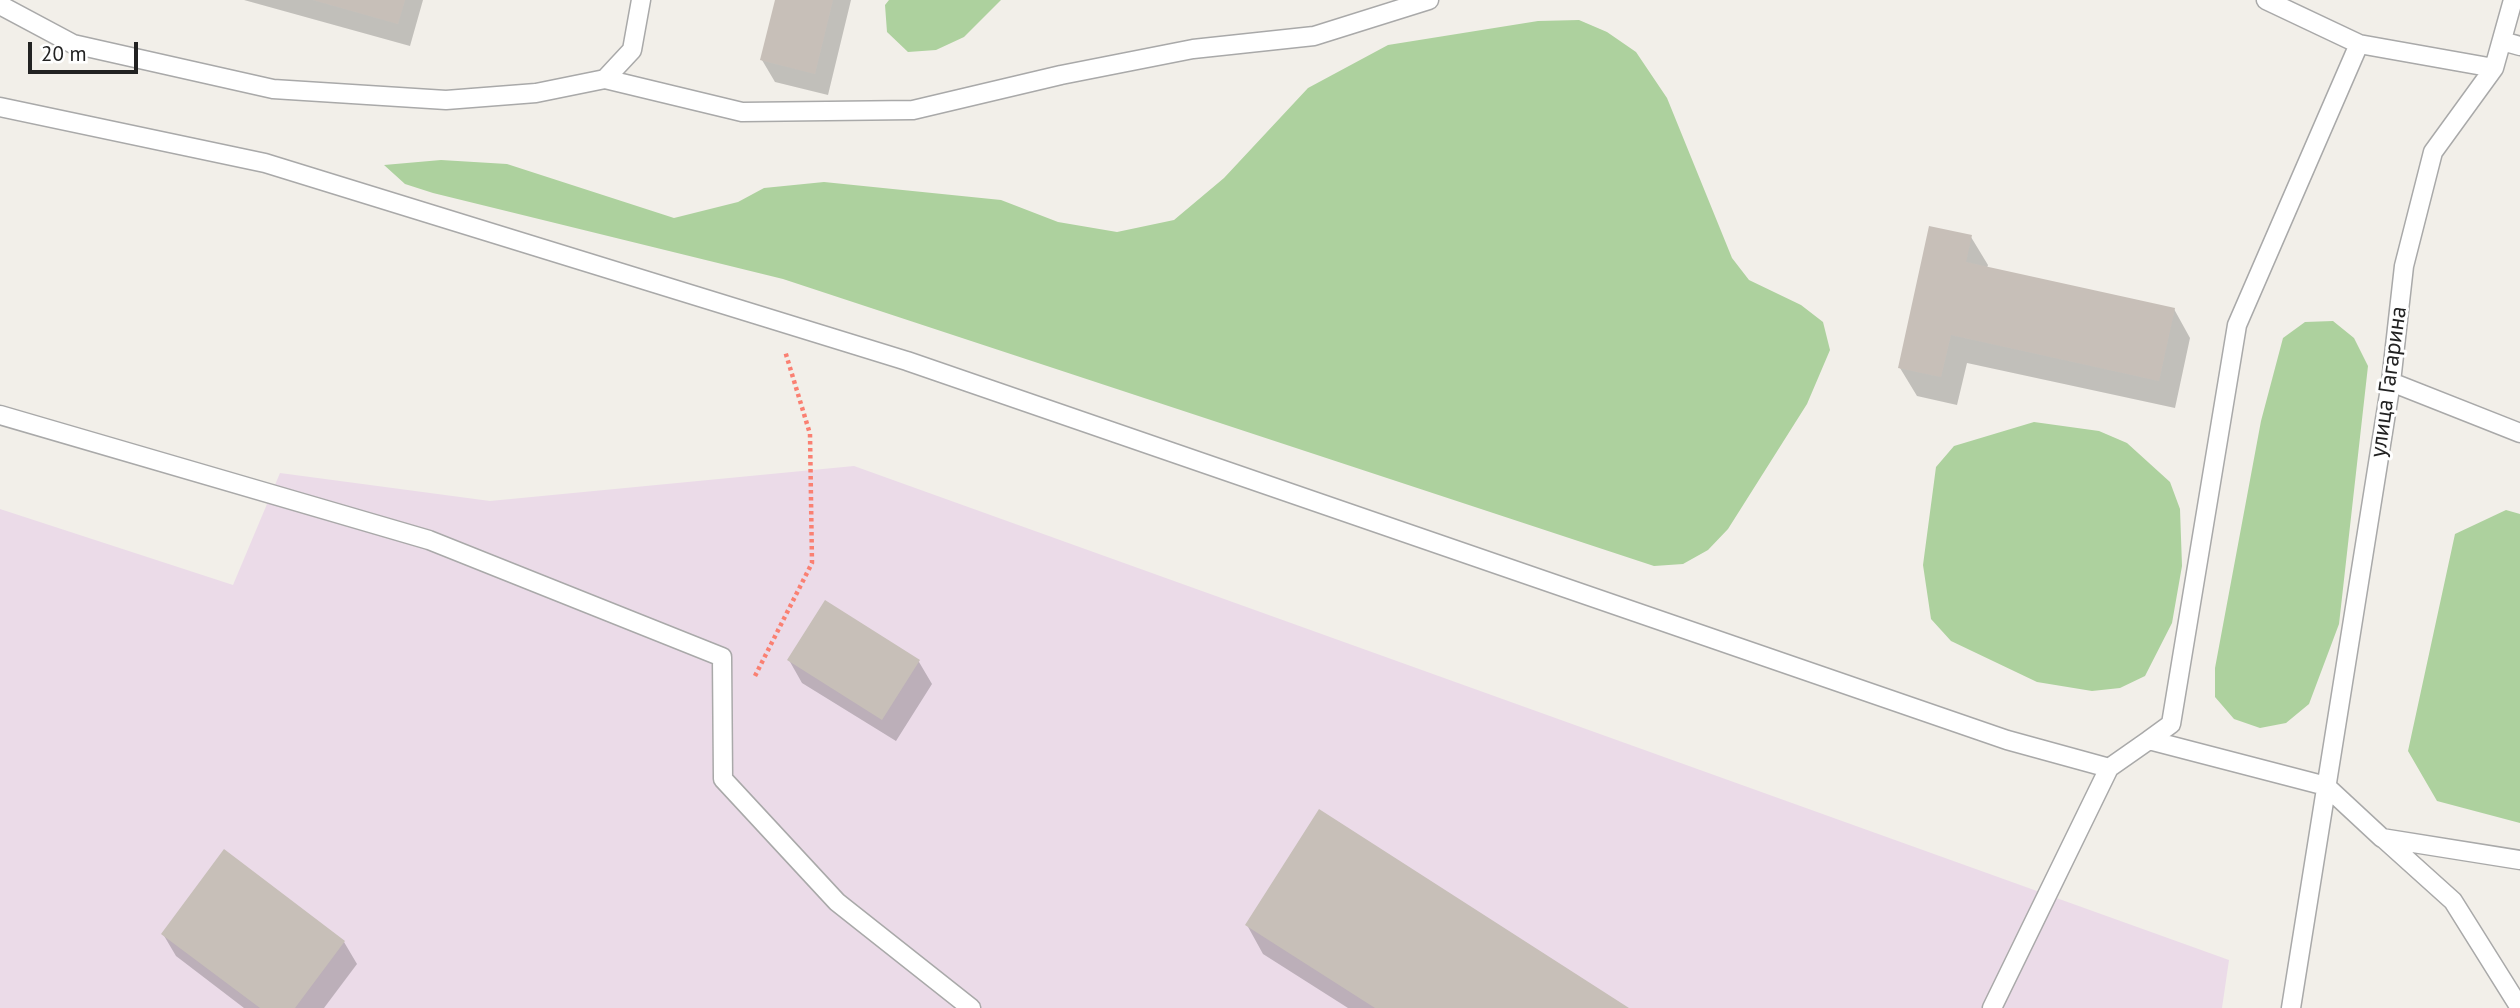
<!DOCTYPE html>
<meta charset="utf-8">
<style>
body{margin:0}
#map{position:relative;width:2520px;height:1008px;overflow:hidden;background:#f2efe9;font-family:"PT Sans",sans-serif}
canvas{display:block}
.scale{position:absolute;left:28px;top:42px;width:110px;height:32px;box-sizing:border-box;border:4px solid #222;border-top:0;padding-left:9px;font-size:21px;line-height:24px;white-space:nowrap;color:#222;-webkit-text-stroke:5px #fff;paint-order:stroke}
</style>
<div id="map">
<canvas width="2520" height="1008"></canvas>
<div class="scale">20 m</div>
</div>
<script>
const c = document.querySelector('canvas').getContext('2d');
c.lineJoin = 'round';
function paint(path, color) { c.fillStyle = color; c.fill(path, 'evenodd'); }
const poly = rows => new Path2D(rows.map(r => 'M' + r).join(''));
function strokePath(path, color, width, dash) { c.strokeStyle = color; c.lineWidth = width; c.lineCap = dash ? 'butt' : 'round'; c.setLineDash(dash || []); c.stroke(path); }
function write(font, color, halo, rows, align = 'center') {
  c.font = font + ' "PT Sans",sans-serif'; c.lineWidth = 6; c.setLineDash([]); c.textBaseline = 'middle'; c.strokeStyle = halo; c.fillStyle = color; for (const [text, x, y, turn = 0] of rows) {
    c.save(); c.translate(x, y); c.rotate((+turn || 0) * Math.PI / 180); c.textAlign = isNaN(turn) ? turn : align; if (halo) c.strokeText(text, 0, 0); c.fillText(text, 0, 0); c.restore();
  }
}
const industrial = poly([
 [854,466,2229,960,2222,1008,0,1008,0,509,233,585,280,473,490,501]
]);
const forest = poly([
 [889,0,1001,0,964,37,936,50,908,52,887,32,885,5],
 [1579,20,1607,32,1636,52,1667,98,1732,258,1749,280,1801,305,1823,322,1830,350,1807,404,1728,529,1708,550,1683,564,1654,566,783,279,433,193,405,184,384,165,441,160,507,164,674,218,738,202,764,188,824,182,1001,200,1058,222,1117,232,1174,220,1224,178,1308,88,1388,45,1538,21],
 [2333,321,2354,338,2368,366,2339,624,2309,704,2286,723,2260,728,2234,719,2215,697,2215,668,2261,421,2283,338,2305,322],
 [2034,422,2099,431,2127,443,2170,482,2180,509,2182,566,2172,623,2145,676,2120,688,2092,691,2037,682,1951,641,1931,619,1923,565,1936,467,1954,446],
 [2506,510,2520,514,2520,823,2437,801,2408,751,2455,534]
]);
const shadow = poly([
 [244,0,423,0,410,46],
 [777,0,851,0,828,95,775,82,762,60],
 [1971,237,1988,265,1987,268,2174,309,2190,338,2175,408,1967,363,1957,405,1917,396,1900,368],
 [789,660,919,662,932,684,896,741,802,683],
 [1247,925,1626,1008,1348,1008,1263,954],
 [163,934,344,942,357,964,324,1008,244,1008,176,956]
]);
const building = poly([
 [313,0,405,0,398,24],
 [775,0,833,0,815,74,760,60],
 [1929,226,1972,235,1966,262,2175,308,2159,381,1951,335,1941,377,1898,368],
 [825,600,920,660,882,720,787,660],
 [1319,809,1629,1008,1375,1008,1245,925],
 [224,849,345,941,295,1008,260,1008,161,934]
]);
const path = poly([
 [755,676,812,563,810,434,785,351]
]);
const lane = poly([
 [2266,0,2359,44,2494,68],
 [0,5,73,44,273,89,446,100,536,93,605,79,632,50,641,0],
 [2502,41,2520,46],
 [605,79,742,112,913,110,1061,75,1193,49,1314,36,1429,0],
 [0,107,265,163,907,361,2007,740,2109,768,2149,740,2326,786,2382,838,2520,860],
 [2391,382,2520,433],
 [0,415,429,540,722,657,723,779,837,902,971,1008],
 [2149,740,2171,724,2237,325,2359,44],
 [2383,838,2453,901,2520,1008],
 [1992,1008,2109,768],
 [2291,1008,2391,382,2404,266,2433,152,2494,68,2513,0]
]);
const streetNames = [
 ["улица Гагарина",2389,382,-82]
];
paint(industrial, '#ebdbe8');
paint(forest, '#add19e');
paint(shadow, '#0003');
paint(building, '#c7bfb8');
strokePath(lane, '#a9a9a9', 21);
strokePath(path, '#fa8072', 4.5, [3.5, 3.5]);
strokePath(lane, '#fff', 18);
write('23px', '#222', '#fff', streetNames);
</script>
